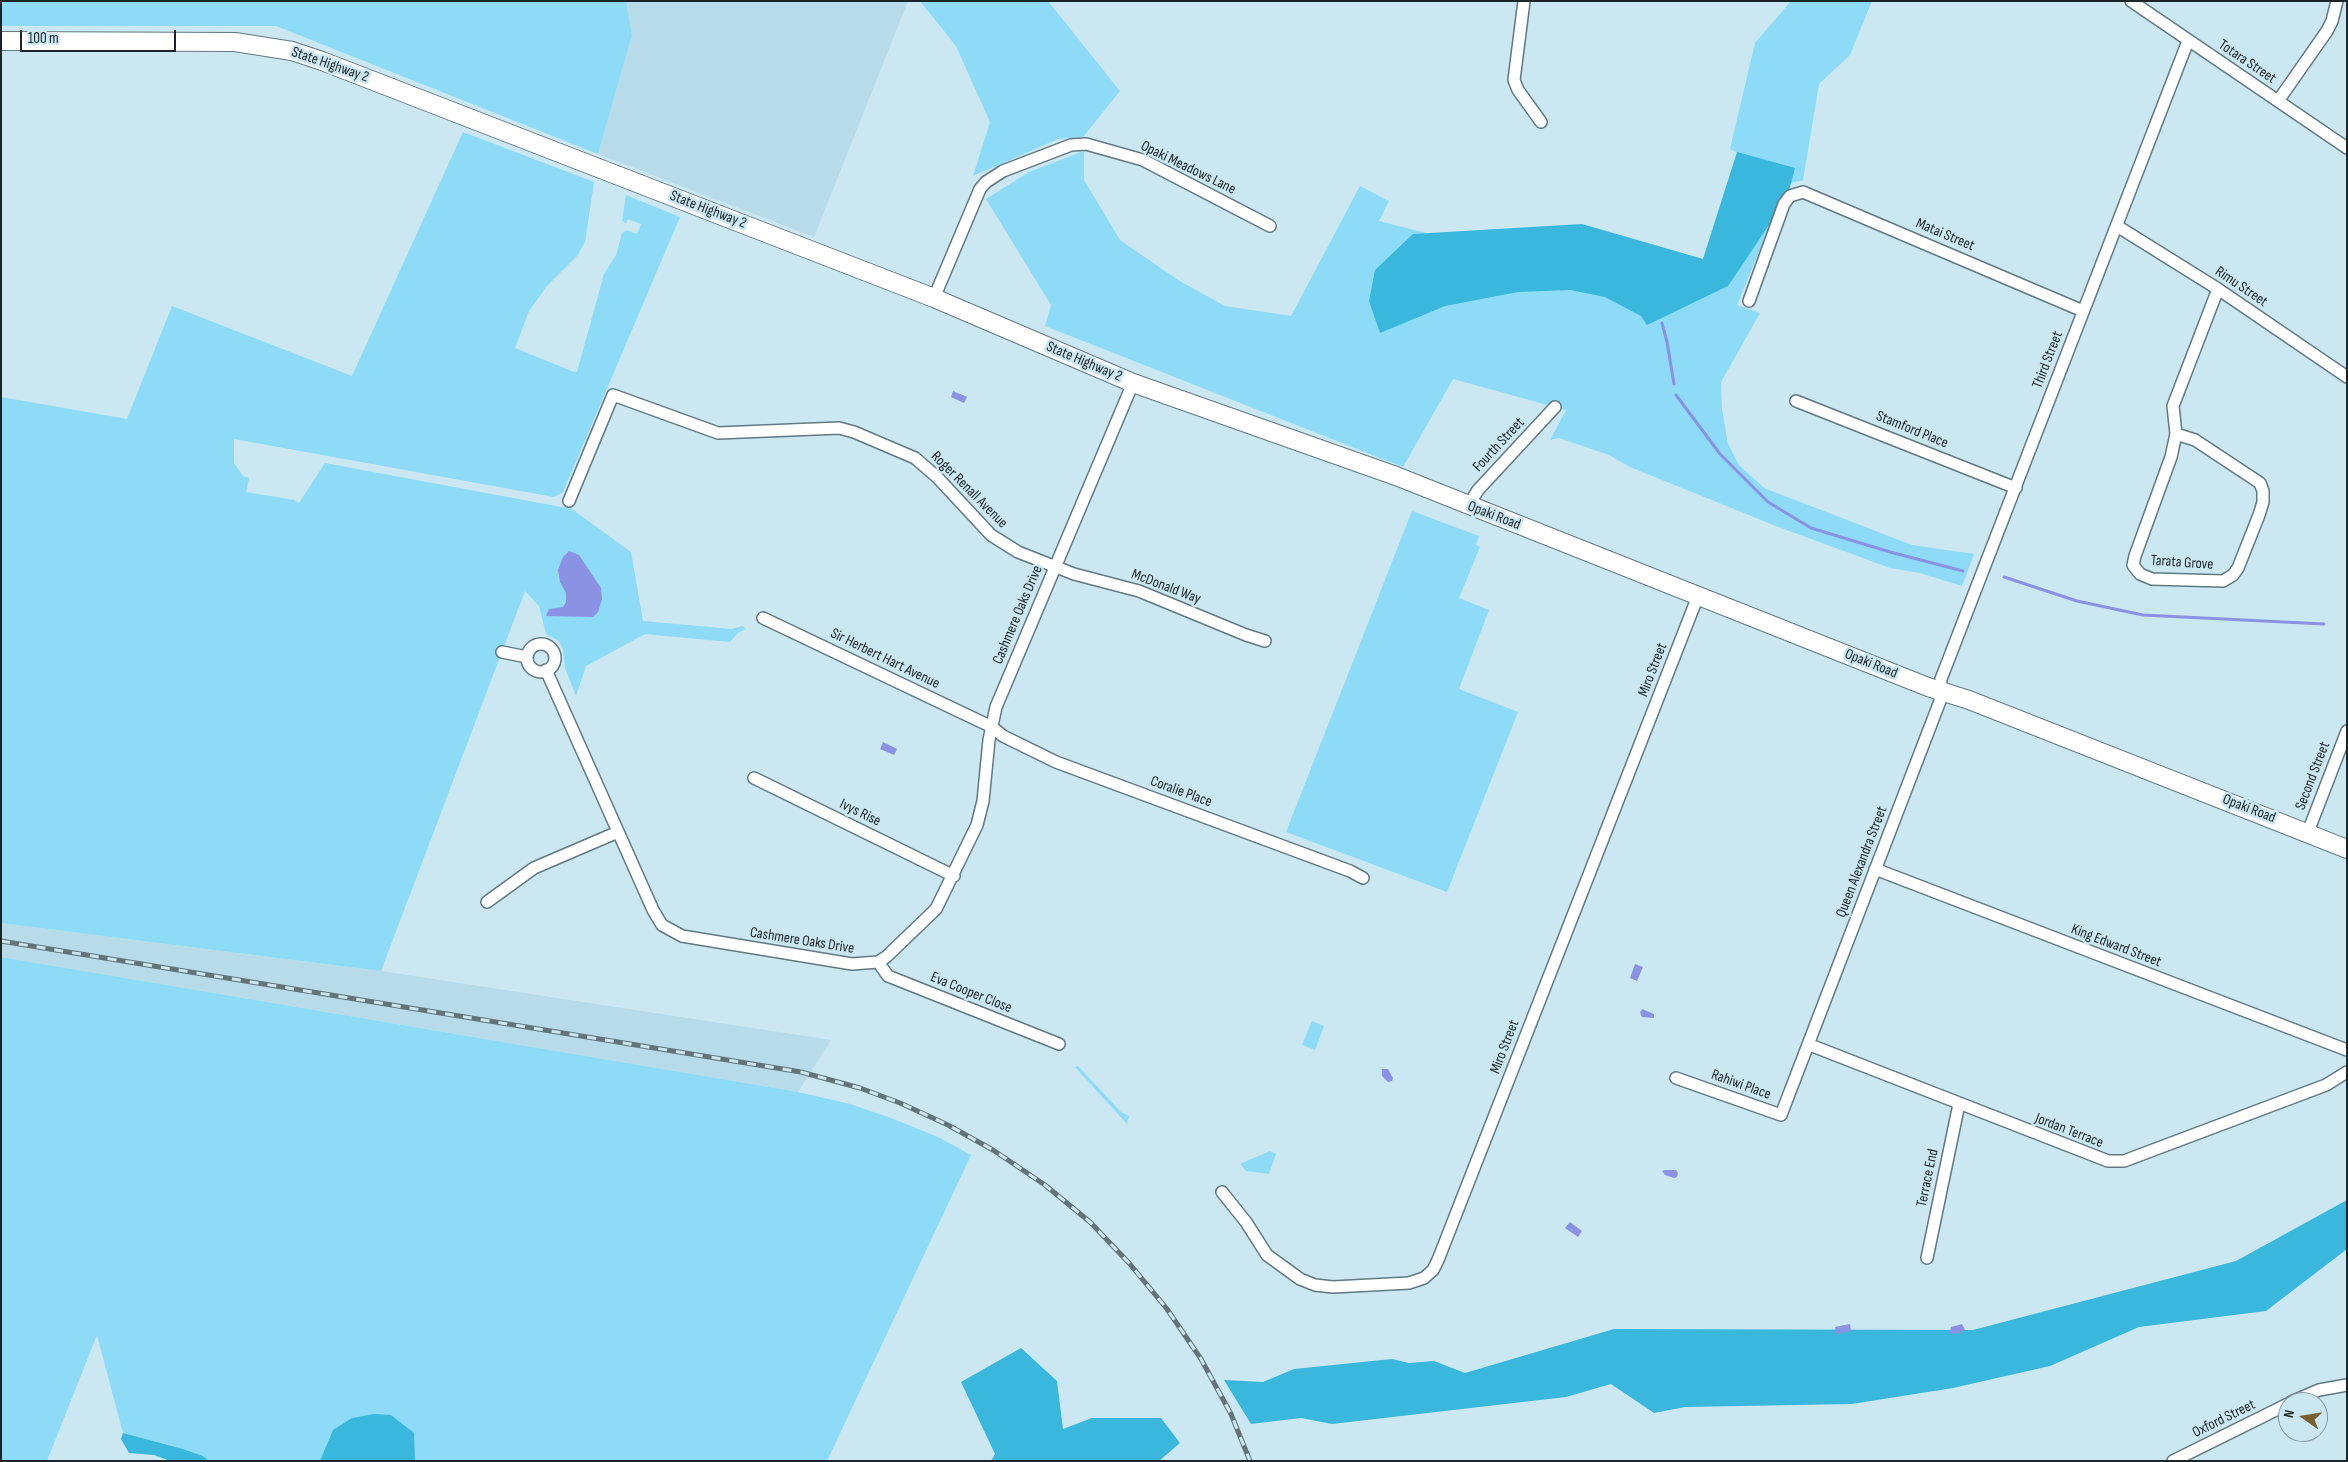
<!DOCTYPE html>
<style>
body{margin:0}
#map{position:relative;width:2348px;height:1462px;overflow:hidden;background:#cbe7f1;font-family:"Sofia Sans Condensed",sans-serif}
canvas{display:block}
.frame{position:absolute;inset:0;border:2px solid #1b2529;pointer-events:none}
.north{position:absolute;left:2278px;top:1392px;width:50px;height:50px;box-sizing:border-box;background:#cbe7f1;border:1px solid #8599a1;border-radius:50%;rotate:283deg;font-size:14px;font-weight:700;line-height:20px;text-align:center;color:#1b2529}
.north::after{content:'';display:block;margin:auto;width:18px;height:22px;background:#796031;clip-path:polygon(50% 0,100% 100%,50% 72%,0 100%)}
.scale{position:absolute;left:20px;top:30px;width:156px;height:22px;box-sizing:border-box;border:2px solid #1b2529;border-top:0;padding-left:6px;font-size:15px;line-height:18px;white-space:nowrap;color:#1b2529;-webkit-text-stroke:4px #cbe7f1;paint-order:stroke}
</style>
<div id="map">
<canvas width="2348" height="1462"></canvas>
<div class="frame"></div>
<div class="north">N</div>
<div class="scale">100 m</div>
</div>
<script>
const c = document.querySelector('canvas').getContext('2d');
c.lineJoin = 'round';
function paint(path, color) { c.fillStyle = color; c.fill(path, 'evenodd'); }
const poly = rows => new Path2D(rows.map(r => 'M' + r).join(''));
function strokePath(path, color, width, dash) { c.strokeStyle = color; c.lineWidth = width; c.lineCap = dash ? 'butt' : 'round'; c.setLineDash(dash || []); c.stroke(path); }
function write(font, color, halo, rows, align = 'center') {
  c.font = font + ' "Sofia Sans Condensed",sans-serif'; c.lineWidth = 5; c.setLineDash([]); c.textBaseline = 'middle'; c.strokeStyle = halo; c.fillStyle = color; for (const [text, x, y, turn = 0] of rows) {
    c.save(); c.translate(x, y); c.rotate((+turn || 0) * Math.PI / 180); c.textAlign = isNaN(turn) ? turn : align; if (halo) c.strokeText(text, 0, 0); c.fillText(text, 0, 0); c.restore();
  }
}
const built = poly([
 [626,1,908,1,814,237,598,154,632,35],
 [1,923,381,971,831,1040,798,1092,1,957]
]);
const green = poly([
 [1,1,626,1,632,35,598,154,276,26,1,26],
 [920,1,1048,1,1120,91,1083,137,1058,139,973,176,990,122,956,46],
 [1791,1,1872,1,1850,55,1819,84,1803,180,1787,184,1737,305,1760,313,1721,382,1722,409,1728,444,1739,465,1764,488,1912,545,1974,554,1962,586,1920,573,1890,568,1776,526,1630,467,1609,455,1559,438,1550,440,1566,410,1453,379,1403,467,1045,326,1051,305,986,199,1029,172,1084,151,1084,180,1120,240,1178,280,1225,306,1291,316,1360,186,1389,201,1379,221,1450,239,1705,265,1749,159,1730,149,1755,43],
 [463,132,594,182,585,242,577,256,547,286,529,311,515,348,574,372,577,372,604,274,616,255,622,233,627,230,637,234,641,224,628,219,626,223,622,221,626,195,680,217,563,492,554,497,234,439,234,463,243,476,249,478,246,492,294,500,299,503,325,463,572,509,631,552,643,621,732,629,743,626,745,629,738,633,730,642,645,634,586,666,576,696,565,668,563,649,559,641,546,634,539,606,525,591,381,971,1,923,1,397,127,419,172,306,352,376],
 [1412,511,1479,536,1476,545,1480,547,1459,598,1489,610,1459,689,1518,712,1447,892,1286,832],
 [1,957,798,1092,850,1104,891,1118,940,1138,971,1155,827,1461,209,1461,203,1456,183,1449,123,1433,97,1335,47,1461,1,1461],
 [1312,1021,1324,1026,1315,1050,1302,1045],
 [1078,1066,1121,1112,1129,1116,1127,1124,1075,1067],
 [1270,1151,1276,1154,1269,1174,1246,1171,1240,1164]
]);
const forest = poly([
 [1737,152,1795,168,1787,198,1728,286,1647,325,1641,316,1605,297,1570,290,1518,292,1445,306,1380,333,1369,301,1375,270,1413,234,1582,224,1703,259],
 [2347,1200,2347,1249,2266,1311,2139,1327,2050,1366,1953,1388,1852,1404,1685,1407,1654,1413,1611,1384,1566,1397,1332,1424,1301,1418,1251,1424,1224,1380,1263,1382,1294,1369,1392,1359,1409,1363,1434,1361,1465,1373,1614,1329,1973,1330,2236,1261],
 [1021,1348,1057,1381,1063,1429,1092,1418,1161,1418,1180,1443,1159,1461,991,1461,995,1454,961,1382],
 [374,1414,391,1415,414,1433,415,1461,320,1461,333,1430,352,1418],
 [123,1433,183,1449,203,1456,209,1461,170,1461,154,1455,129,1453,121,1439]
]);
const water = poly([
 [953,391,967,397,964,403,951,397],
 [569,551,579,555,601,588,602,599,598,612,593,617,546,616,549,609,563,607,566,602,566,593,560,582,558,570,563,557],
 [883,742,897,749,894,755,880,749],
 [1635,964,1643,967,1637,981,1630,978],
 [1642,1009,1654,1014,1654,1018,1642,1017,1640,1013],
 [1382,1069,1388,1069,1393,1078,1392,1081,1388,1082,1382,1076],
 [1665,1170,1676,1170,1678,1173,1677,1177,1674,1178,1665,1175,1662,1171],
 [1570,1222,1582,1231,1578,1237,1565,1228],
 [1850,1324,1851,1331,1836,1334,1835,1327],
 [1962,1324,1965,1330,1958,1334,1950,1333,1951,1327]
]);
const stream = poly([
 [1662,323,1667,342,1674,384],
 [1676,395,1720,454,1768,502,1811,528,1890,552,1963,571],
 [2004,577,2077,601,2143,615,2324,624]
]);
const minor = poly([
 [1524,1,1514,80,1518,90,1541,122],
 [2131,1,2347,148],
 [2278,101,2327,31,2332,21,2337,1],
 [2117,226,2218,289,2347,377],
 [934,298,980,189,986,182,1003,171,1071,145,1086,144,1143,160,1270,226],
 [1749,301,1784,204,1790,196,1803,192,2083,311],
 [1796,401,2016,488],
 [2176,434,2195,440,2260,483,2263,491,2263,502,2259,515,2238,568,2233,575,2223,581,2152,579,2140,574,2133,565,2135,556,2171,457,2176,434,2173,406,2218,289],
 [569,501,613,395,718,433,839,428,854,432,915,458,937,477,991,535,1018,552,1074,574,1139,591,1246,635,1265,641],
 [1468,506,1478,490,1555,407],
 [763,618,992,727,1003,736,1056,762,1350,871,1363,878],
 '527 658a14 14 0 1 1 28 0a14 14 0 1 1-28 0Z',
 [502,652,527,657],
 [546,670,653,910,662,925,682,936,852,964,878,962,886,957,936,909,977,825,983,801,989,740,996,707,1133,383],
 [754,778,954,876],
 [2308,832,2347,731],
 [1875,869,2347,1050],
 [487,902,534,868,618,832],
 [878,962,888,976,1059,1044],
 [1810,1045,2108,1161,2124,1161,2326,1085,2347,1072],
 [1676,1078,1781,1115,1940,701,1941,679,2188,41],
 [1222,1192,1246,1222,1267,1255,1300,1279,1315,1285,1333,1287,1409,1283,1424,1278,1433,1270,1438,1260,1698,596],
 [1927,1258,1959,1104],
 [2291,1402,2319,1390,2347,1385],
 [2173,1461,2288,1404]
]);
const highway = poly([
 [1,41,235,42,292,51,322,61,934,298,1133,383,1396,476,1928,687,1969,700,2347,849]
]);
const rail = poly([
 [1,941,801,1072,860,1088,900,1103,948,1125,993,1150,1045,1185,1090,1222,1129,1263,1167,1309,1201,1359,1231,1414,1250,1461]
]);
const streetNames = [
 ["Totara Street",2247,62,34],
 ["State Highway 2",330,65,19],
 ["Opaki Meadows Lane",1188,168,26],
 ["State Highway 2",708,210,21],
 ["Matai Street",1945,235,23],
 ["Rimu Street",2241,287,34],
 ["Third Street",2048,360,-69],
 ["State Highway 2",1084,362,23],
 ["Stamford Place",1912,430,22],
 ["Fourth Street",1499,445,-47],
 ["Roger Renall Avenue",969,490,45],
 ["Opaki Road",1494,516,21],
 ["Tarata Grove",2182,563,4],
 ["McDonald Way",1166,587,21],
 ["Cashmere Oaks Drive",1018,615,-67],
 ["Sir Herbert Hart Avenue",885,659,26],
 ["Opaki Road",1871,664,22],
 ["Miro Street",1653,670,-69],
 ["Second Street",2313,776,-69],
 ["Coralie Place",1181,792,20],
 ["Opaki Road",2249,809,21],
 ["Ivys Rise",860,813,26],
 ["Queen Alexandra Street",1862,862,-69],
 ["Cashmere Oaks Drive",802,941,9],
 ["King Edward Street",2116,946,21],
 ["Eva Cooper Close",971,993,22],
 ["Miro Street",1505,1047,-69],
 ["Rahiwi Place",1741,1085,20],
 ["Jordan Terrace",2069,1131,21],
 ["Terrace End",1928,1178,-78],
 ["Oxford Street",2224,1419,-26]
];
paint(built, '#b7dbe8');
paint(green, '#8ddbf6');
paint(forest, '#3ab7dc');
paint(water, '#8b92e3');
strokePath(stream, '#8b92e3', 3);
strokePath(minor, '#617982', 14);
strokePath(highway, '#617982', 20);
strokePath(minor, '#fff', 11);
strokePath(highway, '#fff', 18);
strokePath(rail, '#627379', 5);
strokePath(rail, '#cbe7f1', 3, [9]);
write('15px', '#1b2529', '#cbe7f1', streetNames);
</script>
